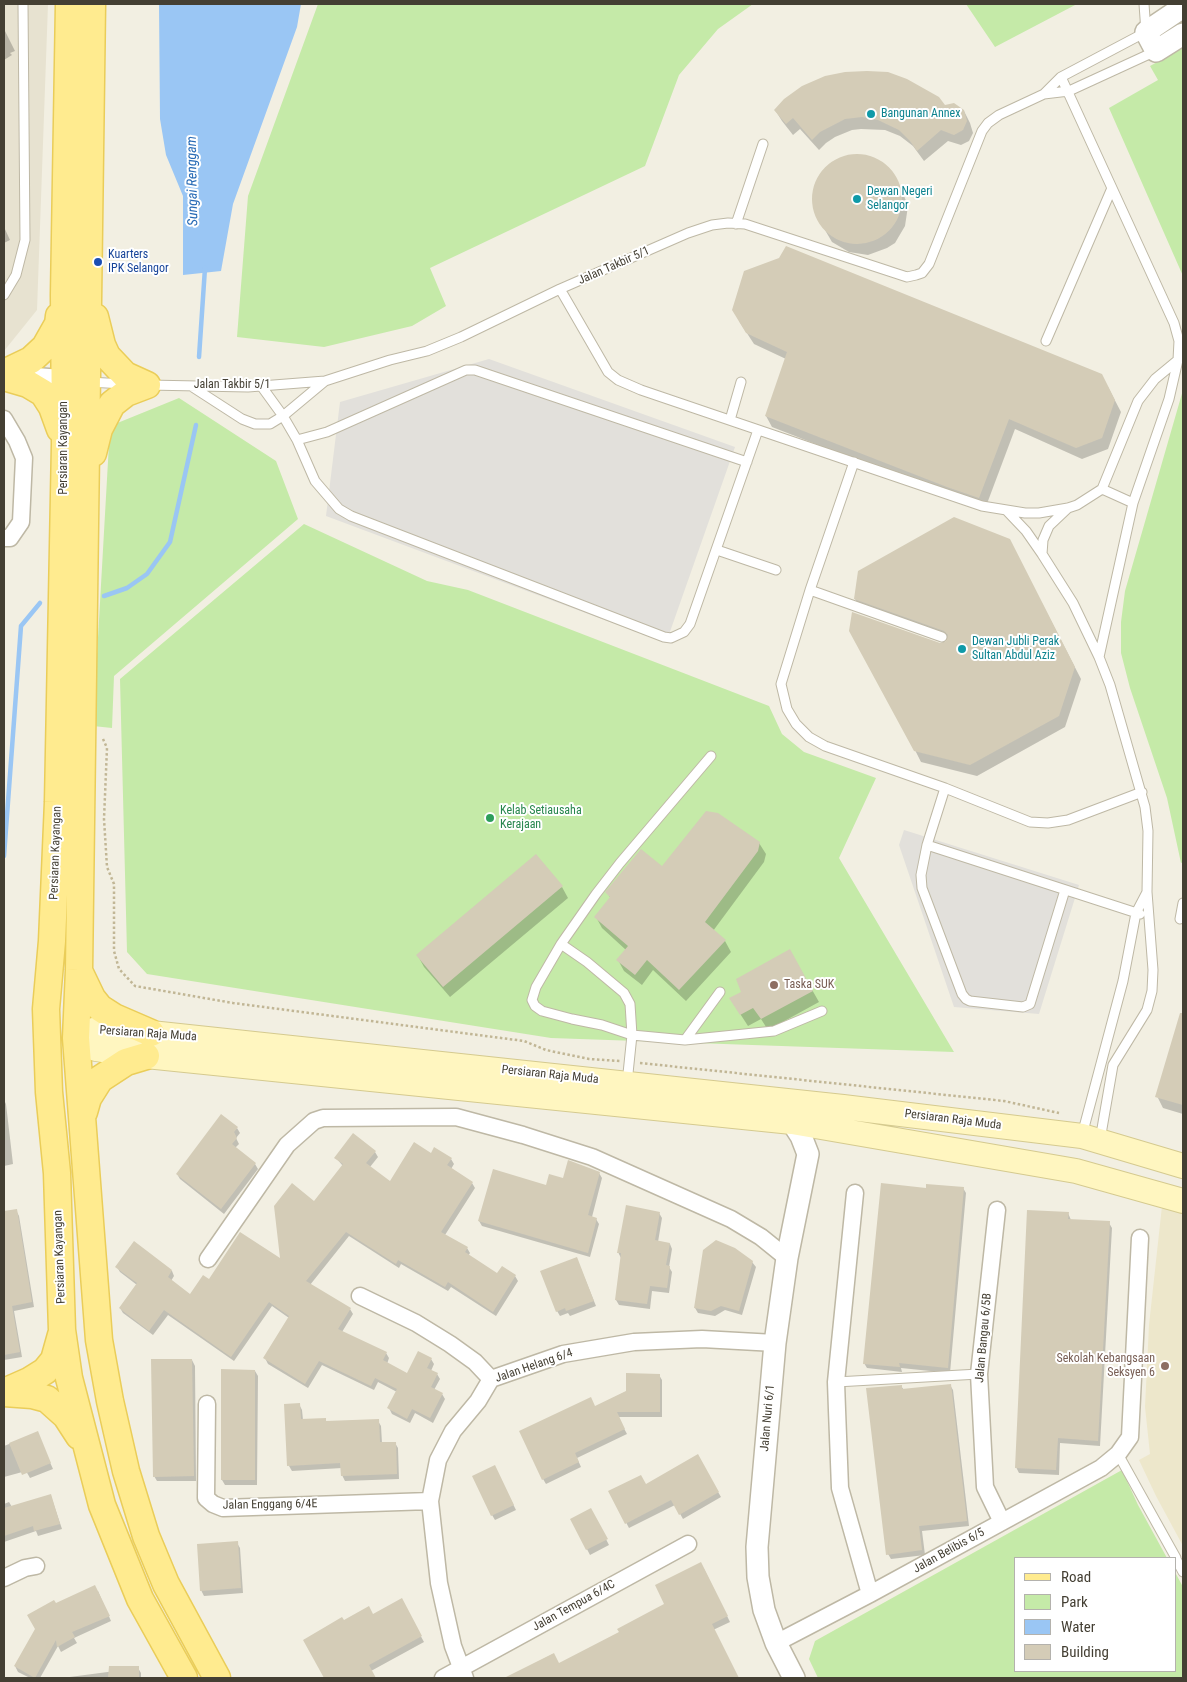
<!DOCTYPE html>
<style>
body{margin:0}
#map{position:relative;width:1187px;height:1682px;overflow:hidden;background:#f2efe2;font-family:"Roboto Condensed",sans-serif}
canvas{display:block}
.frame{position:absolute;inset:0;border:5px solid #443f33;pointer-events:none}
.legend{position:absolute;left:1014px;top:1557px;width:162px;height:115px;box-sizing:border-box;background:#fff;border:1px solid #b4b2ad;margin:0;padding:6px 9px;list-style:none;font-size:15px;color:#443f33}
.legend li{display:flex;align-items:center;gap:10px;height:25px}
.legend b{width:25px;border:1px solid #b4b2ad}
</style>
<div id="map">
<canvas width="1187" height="1682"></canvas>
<div class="frame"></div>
<ul class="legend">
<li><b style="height:6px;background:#ffeb8f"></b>Road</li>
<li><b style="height:14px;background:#c5eaa8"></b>Park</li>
<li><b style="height:14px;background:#9ac6f4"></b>Water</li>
<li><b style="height:14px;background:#d4ccb7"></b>Building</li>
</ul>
</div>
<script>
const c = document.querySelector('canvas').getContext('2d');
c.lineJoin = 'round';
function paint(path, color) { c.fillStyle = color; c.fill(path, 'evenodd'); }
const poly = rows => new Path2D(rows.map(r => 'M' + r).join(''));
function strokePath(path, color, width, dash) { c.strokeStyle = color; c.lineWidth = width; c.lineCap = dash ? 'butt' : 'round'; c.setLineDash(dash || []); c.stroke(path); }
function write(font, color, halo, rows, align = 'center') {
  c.font = font + ' "Roboto Condensed",sans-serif'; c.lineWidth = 4; c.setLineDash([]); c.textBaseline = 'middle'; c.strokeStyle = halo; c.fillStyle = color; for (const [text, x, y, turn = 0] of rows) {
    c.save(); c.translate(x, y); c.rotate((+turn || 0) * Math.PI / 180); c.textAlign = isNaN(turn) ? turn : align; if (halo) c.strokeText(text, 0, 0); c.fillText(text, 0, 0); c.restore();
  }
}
const residential = poly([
 [4,4,48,4,37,310,4,351]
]);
const education = poly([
 [1162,1206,1183,1211,1183,1546,1156,1496,1139,1460,1150,1454,1145,1407,1149,1325]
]);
const green = poly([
 [318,4,753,4,718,29,679,75,645,166,430,268,446,306,412,326,324,347,237,337,248,196],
 [966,4,1077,4,995,47],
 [1183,48,1183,276,1109,108,1158,80,1150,66],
 [1183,390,1183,862,1181,863,1167,798,1130,688,1121,653,1121,622,1125,591],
 [179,398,276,461,298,519,114,676,112,728,93,726,110,426],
 [304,524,427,581,468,590,769,706,782,734,804,752,876,778,839,858,954,1052,551,1038,147,974,127,952,120,679],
 [1122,1470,1138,1505,1167,1558,1016,1558,1016,1671,1176,1671,1176,1574,1183,1587,1183,1678,818,1678,809,1659,815,1641]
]);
const parking = poly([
 [489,359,735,447,666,643,326,516,340,402],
 [904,830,1079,885,1039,1014,954,1007,899,845]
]);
const water = poly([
 [159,4,301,4,297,27,233,204,221,271,183,275,183,196,166,155,160,119]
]);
const shadow = poly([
 [4,29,15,51,10,53,12,55,4,60],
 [945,107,964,111,970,123,973,133,969,141,961,145,948,141,924,161,913,146,900,136,885,130,861,129,852,130,835,137,826,143,819,150,800,129,793,135,782,121,775,110],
 [862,155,872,157,889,168,901,188,908,206,905,226,895,243,887,248,868,255,849,252,832,242,815,213,813,193,815,184,826,167,843,157],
 [4,227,10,240,4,243],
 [739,321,1108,387,1121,412,1108,449,1082,459,1015,429,985,509,954,498,772,427,766,416,786,359,754,344],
 [1015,551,1081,679,1065,727,977,776,921,762,915,750,940,644,951,642,862,610,855,599],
 [759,843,766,854,764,862,713,931,725,941,731,952,686,1001,653,970,642,985,624,971,618,960,626,950,602,928,596,917,611,899,607,892,662,868],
 [562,887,568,898,450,997,424,967,418,956],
 [790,951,819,1002,768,1030,761,1019,748,1026,737,1009,742,992],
 [1179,1020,1183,1022,1183,1114,1163,1108,1157,1096],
 [4,1100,6,1104,13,1164,4,1166],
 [237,1128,240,1133,236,1138,239,1144,235,1148,255,1164,258,1169,224,1214,180,1179,177,1174],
 [375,1152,378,1157,370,1167,390,1183,431,1155,451,1159,454,1164,451,1169,472,1183,475,1188,445,1235,467,1248,470,1253,468,1256,498,1275,515,1276,518,1281,496,1316,451,1287,448,1291,401,1264,399,1268,349,1236,310,1285,350,1309,353,1314,342,1332,386,1353,389,1358,387,1364,408,1374,431,1359,434,1364,431,1371,437,1374,440,1379,434,1390,442,1394,445,1399,433,1423,415,1413,410,1423,392,1414,389,1408,397,1392,378,1382,374,1390,322,1365,308,1388,268,1364,265,1358,289,1318,272,1306,234,1361,168,1315,153,1335,123,1313,120,1308,137,1285,120,1272,117,1267,134,1243,172,1271,174,1276,171,1281,190,1296,209,1281,281,1260,315,1203,343,1166,336,1158],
 [599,1173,602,1178,592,1217,596,1219,599,1224,590,1257,482,1226,479,1221,564,1179],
 [963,1188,966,1193,950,1373,901,1368,902,1372,867,1368,864,1363,927,1189],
 [16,1210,19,1216,34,1307,14,1311,22,1357,4,1360,4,1212],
 [659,1213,662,1218,658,1242,670,1244,672,1249,669,1267,672,1272,669,1293,652,1291,650,1309,619,1305,616,1300,621,1258,618,1252],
 [1068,1213,1071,1220,1109,1223,1112,1228,1100,1446,1060,1443,1059,1475,1019,1473,1016,1467],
 [752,1262,756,1267,742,1315,725,1310,715,1316,698,1313,695,1308],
 [579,1264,596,1306,570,1316,568,1313,560,1316,557,1311],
 [192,1360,195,1366,196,1481,157,1481,154,1476],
 [255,1371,258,1376,257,1485,225,1485,222,1480],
 [659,1375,662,1380,662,1417,618,1417,627,1434,577,1458,581,1467,546,1484,543,1479,595,1407],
 [950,1385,953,1390,969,1526,922,1531,925,1555,891,1559,888,1554,901,1386,904,1390],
 [299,1404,302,1410,303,1420,325,1419,327,1422,378,1421,381,1426,382,1443,395,1443,398,1448,399,1479,345,1481,342,1475,342,1468,292,1471,289,1466],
 [37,1433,53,1469,30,1478,26,1471,4,1477,4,1446],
 [697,1456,721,1497,683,1519,675,1505,629,1528,610,1492,645,1486],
 [497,1472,516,1510,495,1520,492,1515],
 [51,1496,62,1529,38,1536,36,1531,4,1542,4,1504,9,1502,12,1507],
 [591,1510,609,1545,590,1555,572,1520],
 [237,1543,240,1548,243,1593,204,1596,201,1590],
 [704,1569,730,1622,713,1630,738,1678,506,1678,553,1654,559,1665,620,1632,666,1605],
 [98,1591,111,1621,74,1638,77,1643,61,1652,58,1646,40,1678,30,1678,18,1672,15,1666,55,1604],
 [401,1600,424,1642,371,1671,375,1678,326,1678,304,1640,343,1622,373,1615],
 [138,1668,141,1673,141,1678,62,1678]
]);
const stream = poly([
 [199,357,205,268],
 [104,596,127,588,147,574,170,542,196,425],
 [4,856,21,626,40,603]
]);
const building = poly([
 [867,71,888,72,907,79,939,97,945,105,954,103,964,110,967,121,963,130,954,135,941,130,917,151,910,141,899,130,878,120,862,117,845,119,820,132,812,140,793,118,786,124,774,110,784,99,802,86,825,76,845,72],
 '812 199a45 45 0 1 1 90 0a45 45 0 1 1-90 0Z',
 [786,246,1102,374,1115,400,1102,438,1076,448,1009,419,979,498,947,487,765,416,787,352,746,333,732,310,744,271,779,258],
 [954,517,1010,539,1075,667,1059,716,970,765,914,751,849,631,852,612,940,643,946,641,948,635,944,631,854,599,858,571],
 [706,811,718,813,760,842,758,851,705,922,726,940,679,990,647,960,635,975,616,960,628,946,594,917,610,897,605,892,641,849,662,866],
 [536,854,563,886,443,987,416,955],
 [790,949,813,991,761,1019,753,1008,740,1015,729,998,741,992,736,979],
 [1180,1013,1183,1013,1183,1105,1155,1097],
 [221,1114,238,1127,234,1132,237,1138,232,1144,256,1163,221,1209,176,1174],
 [353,1133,376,1151,366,1163,390,1181,414,1142,431,1153,434,1147,452,1158,447,1165,473,1182,441,1232,468,1247,465,1252,497,1273,502,1266,516,1275,493,1312,448,1282,445,1287,398,1260,396,1264,346,1232,306,1281,351,1308,338,1329,387,1352,383,1360,407,1373,418,1351,432,1358,427,1368,438,1373,431,1387,443,1393,430,1418,412,1409,407,1419,387,1408,397,1389,375,1378,371,1386,319,1361,305,1384,263,1358,289,1316,269,1302,231,1357,164,1310,149,1331,119,1308,137,1283,115,1267,134,1241,172,1270,168,1277,190,1294,203,1275,209,1279,240,1232,280,1258,274,1206,292,1183,314,1201,343,1164,334,1158],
 [568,1160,600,1172,588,1215,597,1218,588,1253,478,1221,493,1169,546,1185,549,1174,563,1178],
 [881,1183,926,1188,926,1184,964,1187,948,1368,899,1363,900,1367,863,1364],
 [626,1205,660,1212,655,1240,670,1243,666,1265,670,1266,667,1288,650,1286,647,1304,615,1300,621,1253,617,1253],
 [17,1209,32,1302,12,1306,20,1352,4,1355,4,1211],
 [1027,1210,1069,1212,1068,1219,1110,1221,1098,1441,1058,1438,1056,1470,1015,1468],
 [716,1240,735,1248,753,1261,739,1311,721,1306,711,1311,694,1308,703,1250],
 [577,1257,594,1301,566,1311,565,1308,556,1312,540,1271],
 [151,1359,192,1359,194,1476,153,1477],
 [221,1369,255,1370,255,1480,221,1480],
 [626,1373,660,1374,660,1412,617,1412,625,1429,575,1453,579,1462,542,1480,519,1431,591,1397,595,1406,626,1391],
 [951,1384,967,1521,919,1526,922,1550,886,1555,866,1388,902,1385,902,1389],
 [300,1403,301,1419,326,1418,326,1421,379,1419,380,1442,396,1442,397,1474,341,1476,340,1463,287,1466,284,1404],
 [38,1431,51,1463,22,1475,9,1443],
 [698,1454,719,1492,679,1515,671,1500,625,1524,608,1491,641,1475,646,1484],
 [495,1465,514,1505,491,1516,472,1476],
 [51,1494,60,1524,34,1531,33,1526,4,1536,4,1508],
 [591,1508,608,1539,586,1550,570,1519],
 [238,1541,241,1588,200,1591,197,1544],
 [701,1562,728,1616,712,1624,739,1678,504,1678,554,1653,559,1663,619,1632,617,1629,664,1604,655,1585],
 [95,1585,110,1616,72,1632,75,1637,57,1647,56,1640,35,1678,14,1666,35,1629,27,1615,54,1600,56,1603],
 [402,1598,422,1636,369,1665,376,1678,324,1678,303,1640,342,1617,344,1620,369,1606,373,1614],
 [109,1666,139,1666,139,1678,108,1678]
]);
const path = poly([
 [103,739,107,748,104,819,107,867,114,884,114,951,119,969,135,986,233,1003,524,1041,546,1050,589,1059,620,1061],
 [640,1063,1004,1101,1059,1113]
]);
const service = poly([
 [1061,77,1174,323,1179,341,1178,360,1169,399,1133,503,1099,657],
 [1044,94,1069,91,1156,51],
 [736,224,763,144],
 [560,289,608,372,618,380,641,390,982,506,1025,513,1039,513,1068,508,1077,505,1102,489,1138,401,1155,379,1178,360],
 [4,295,16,275,25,240,23,4],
 [1046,341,1112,188],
 [88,382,125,384],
 [148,385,248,387,325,381,390,360,427,351,461,337,560,289,688,233,712,225,728,223,745,224,907,277,916,275,922,273,929,264,982,131,988,123,999,115,1044,94,1061,77,1146,32,1144,4],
 [191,386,242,419,255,424,270,424,283,416,325,381],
 [262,387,283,416,297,440,315,481,339,509,351,516,664,637,671,638,684,632,690,624,758,430],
 [730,420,741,382],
 [297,440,327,432,466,370,475,370,747,462],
 [854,462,810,590,781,684,787,709,796,724,809,737,825,746,945,788,1030,822,1048,823,1068,820,1142,792],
 [1102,489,1133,503],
 [1006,510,1026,531,1042,554,1073,603,1099,657,1110,685,1145,807,1148,831,1147,892,1153,970,1152,991,1147,1010,1113,1065,1100,1140],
 [717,550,776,570],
 [1042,554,1043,540,1049,526,1068,508],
 [810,590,942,637],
 [711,756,620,863,596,894,561,944,536,987,532,1000,535,1006,542,1011,572,1019,602,1025,632,1035,685,1040,774,1031,822,1011],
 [945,788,927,845,921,875,922,888,962,994,966,999,970,1001,1023,1007,1030,1004,1065,890],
 [927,845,1140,914],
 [1180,919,1183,903],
 [561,944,587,962,624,993,630,1004,632,1035,627,1083],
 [685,1040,720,992],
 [1082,1135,1123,981,1136,913,1147,892],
 [836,1382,979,1374],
 [1118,1454,1176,1558],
 [1176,1559,1183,1572]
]);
const minor = poly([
 [4,419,17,441,24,458,21,522,10,538,4,538],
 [855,1193,836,1382,837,1410,840,1488,870,1594],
 [997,1210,979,1374,985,1487,1002,1522],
 [208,1259,287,1145,314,1121,323,1118,456,1117,523,1135,592,1157,731,1219,761,1237,787,1258],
 [360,1296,416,1323,450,1344,475,1362,491,1379],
 [207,1404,206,1498,213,1504,223,1508,430,1501],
 [4,1578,25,1568,36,1566],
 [776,1643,870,1594,1101,1468,1118,1454,1130,1437,1140,1238],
 [443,1678,688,1544],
 [465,1678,453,1646,439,1583,430,1501,438,1460,453,1431,478,1401,491,1379,563,1354,634,1342,702,1339,775,1343]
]);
const tertiary = poly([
 [1183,7,1146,32,1156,51,1183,34],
 [16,377,81,382],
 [792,1122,801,1136,808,1154,787,1258,775,1343,757,1547,758,1577,764,1610,776,1643,794,1678]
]);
const secondary = poly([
 [1183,1166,1082,1136,843,1107,151,1033,97,1029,86,1032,76,1038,85,1044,96,1049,146,1056,792,1122,1076,1171,1183,1201]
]);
const primary = poly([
 [69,4,64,295,65,444,58,802,52,941,46,1009,49,1092,57,1173,62,1330,69,1378,102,1505,140,1599,184,1678],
 [92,4,79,970,76,1038,99,1340,110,1401,126,1471,146,1536,166,1584,217,1678],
 [95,317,102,345,107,356,125,375,147,385],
 [4,373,31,360,45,347,58,324,59,316],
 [4,377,28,384,43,393,52,407,60,429],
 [93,453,99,429,112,404,126,393,147,385],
 [80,973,92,998,100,1008,114,1017,151,1033],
 [84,1112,88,1098,100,1079,126,1062,146,1056],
 [4,1392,29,1381,45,1371,54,1360,61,1335],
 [4,1393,32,1395,47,1399,66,1416,79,1436]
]);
const markers = [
 [871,114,5,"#0f9aa8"],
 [857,199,5,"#0f9aa8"],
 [98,262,5,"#1a4fb4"],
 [962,649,5,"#0f9aa8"],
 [490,818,5,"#2e9e5b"],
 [774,985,5,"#8d6e63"],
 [1165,1366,5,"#8d6e63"]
];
const cultureNames = [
 ["Bangunan Annex",881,114],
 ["Dewan Negeri",867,192],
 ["Selangor",867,206],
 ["Dewan Jubli Perak",972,642],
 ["Sultan Abdul Aziz",972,656]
];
const transitNames = [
 ["Kuarters",108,255],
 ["IPK Selangor",108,269]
];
const streetNames = [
 ["Jalan Takbir 5/1",614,266,-24],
 ["Jalan Takbir 5/1",232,385],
 ["Persiaran Kayangan",64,448,-90],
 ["Persiaran Kayangan",56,853,-88],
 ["Persiaran Raja Muda",148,1034,4],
 ["Persiaran Raja Muda",550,1075,6],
 ["Persiaran Raja Muda",953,1120,7],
 ["Persiaran Kayangan",60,1257,-92],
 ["Jalan Bangau 6/5B",984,1338,-85],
 ["Jalan Helang 6/4",534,1366,-19],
 ["Jalan Nuri 6/1",768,1418,-85],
 ["Jalan Enggang 6/4E",270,1505,-1],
 ["Jalan Belibis 6/5",949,1551,-29],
 ["Jalan Tempua 6/4C",574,1606,-29]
];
const leisureNames = [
 ["Kelab Setiausaha",500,811],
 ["Kerajaan",500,825]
];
const educationNames = [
 ["Taska SUK",784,985],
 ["Sekolah Kebangsaan",1155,1359,"right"],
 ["Seksyen 6",1155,1373,"right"]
];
const waterNames = [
 ["Sungai Renggam",193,181,-91]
];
paint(residential, '#e7e2d0');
paint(education, '#ede7cb');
paint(green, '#c5eaa8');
paint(parking, '#e2e0db');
paint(water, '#9ac6f4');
paint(shadow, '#0003');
strokePath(stream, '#9ac6f4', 4.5);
paint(building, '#d4ccb7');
strokePath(service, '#beb8a5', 11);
strokePath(minor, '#beb8a5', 19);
strokePath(tertiary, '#beb8a5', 24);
strokePath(secondary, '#d5ca8f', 26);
strokePath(primary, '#eacd59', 29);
strokePath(path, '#c1b695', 2.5, [2.5, 2.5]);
strokePath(service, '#fff', 9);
strokePath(minor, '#fff', 16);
strokePath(tertiary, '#fff', 21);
strokePath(secondary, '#fff6c0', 24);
strokePath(primary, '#ffeb8f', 26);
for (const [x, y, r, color] of markers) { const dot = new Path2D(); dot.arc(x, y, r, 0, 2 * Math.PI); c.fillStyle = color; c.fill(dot); strokePath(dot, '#fff', 2); }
write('12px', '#0d838f', '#fff', cultureNames, 'left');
write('12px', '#164399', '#fff', transitNames, 'left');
write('12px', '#443f33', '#fff', streetNames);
write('12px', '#27864d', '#fff', leisureNames, 'left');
write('12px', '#785e54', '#fff', educationNames, 'left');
write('italic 14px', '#276ab5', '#fff', waterNames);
</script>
